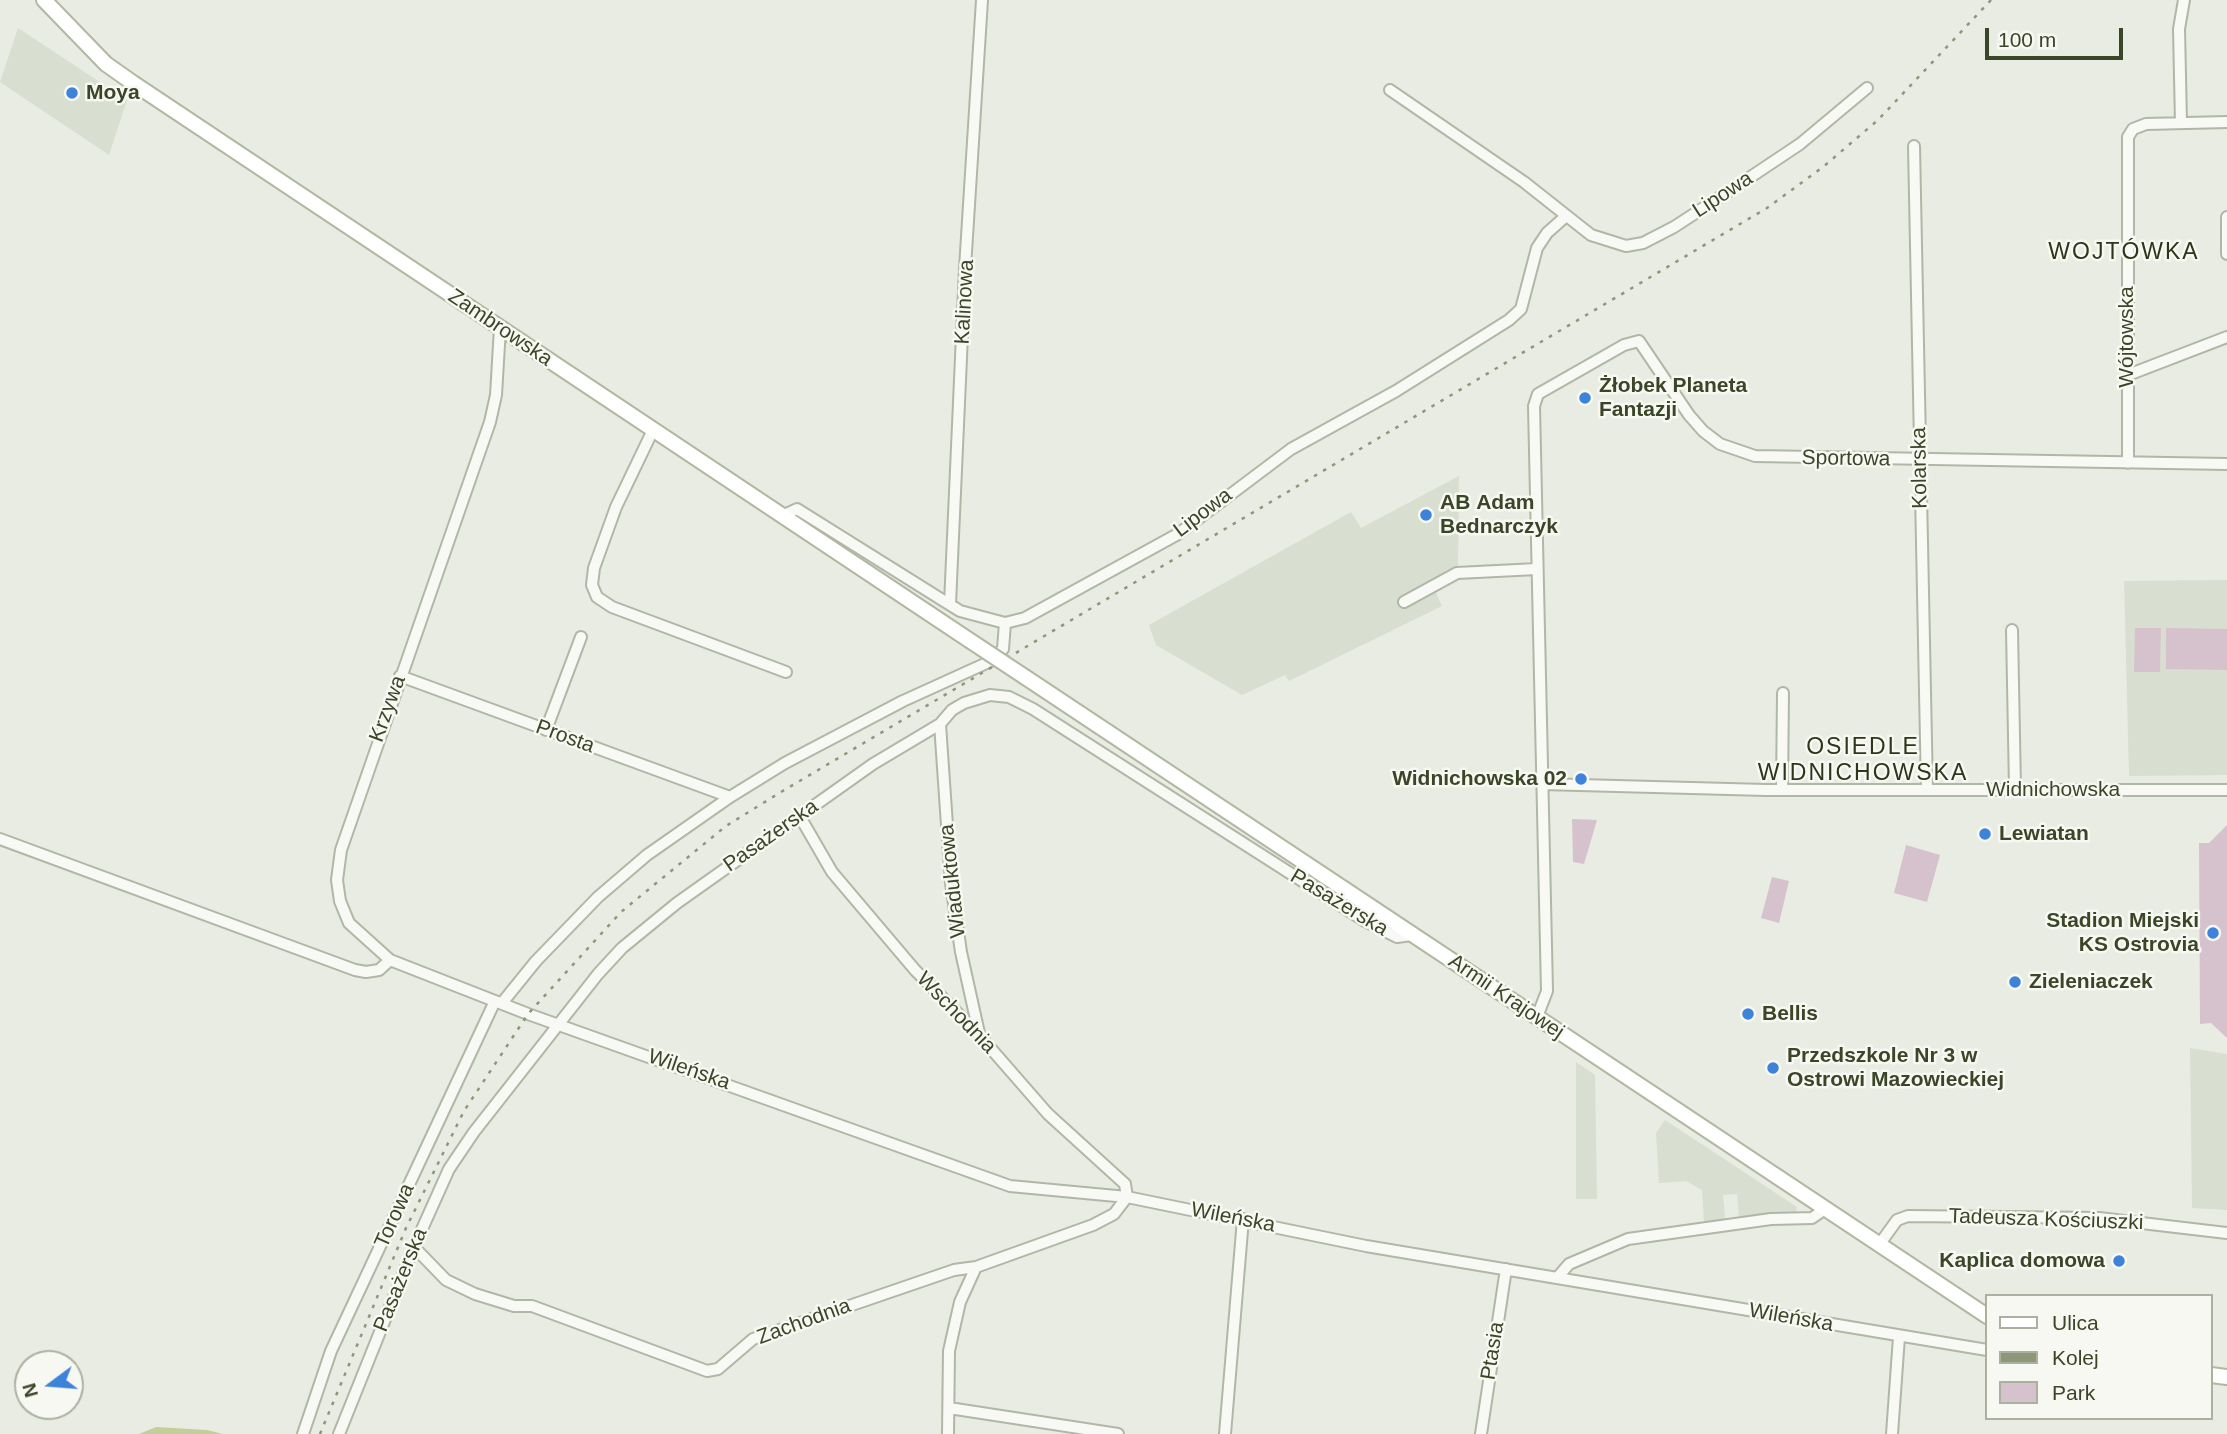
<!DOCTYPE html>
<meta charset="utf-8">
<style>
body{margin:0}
#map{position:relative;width:2227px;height:1434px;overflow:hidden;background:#e8ece2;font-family:Helvetica,sans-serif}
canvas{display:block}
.legend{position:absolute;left:1985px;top:1294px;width:228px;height:126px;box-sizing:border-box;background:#f7f8f2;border:2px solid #acb0a1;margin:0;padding:9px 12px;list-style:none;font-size:21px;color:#3b4528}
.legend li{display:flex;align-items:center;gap:14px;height:35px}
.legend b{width:35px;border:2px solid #acb0a1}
.north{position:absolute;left:14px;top:1350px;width:70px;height:70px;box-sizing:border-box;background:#f7f8f2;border:2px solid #acb0a1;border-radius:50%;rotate:254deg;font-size:19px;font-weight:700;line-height:28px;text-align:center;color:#3b4528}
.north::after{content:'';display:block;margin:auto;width:24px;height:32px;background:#3d83da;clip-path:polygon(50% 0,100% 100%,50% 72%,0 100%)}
.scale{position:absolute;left:1985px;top:28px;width:138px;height:32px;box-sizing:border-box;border:4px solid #3b4528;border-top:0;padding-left:9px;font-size:21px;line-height:24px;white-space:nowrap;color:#3b4528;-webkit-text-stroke:5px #f7f8f2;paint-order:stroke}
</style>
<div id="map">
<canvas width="2227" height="1434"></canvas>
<ul class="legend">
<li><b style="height:9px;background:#fff"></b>Ulica</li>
<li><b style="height:9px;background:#8d977a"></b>Kolej</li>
<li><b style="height:19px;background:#d6c2cd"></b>Park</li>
</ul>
<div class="north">N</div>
<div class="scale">100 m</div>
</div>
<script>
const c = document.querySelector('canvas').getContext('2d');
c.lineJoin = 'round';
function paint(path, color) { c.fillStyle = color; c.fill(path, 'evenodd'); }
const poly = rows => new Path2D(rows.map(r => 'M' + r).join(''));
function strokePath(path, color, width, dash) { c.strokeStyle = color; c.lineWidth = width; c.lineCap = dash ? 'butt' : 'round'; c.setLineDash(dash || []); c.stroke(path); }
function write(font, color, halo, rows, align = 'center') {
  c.font = font + ' Helvetica,sans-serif'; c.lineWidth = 5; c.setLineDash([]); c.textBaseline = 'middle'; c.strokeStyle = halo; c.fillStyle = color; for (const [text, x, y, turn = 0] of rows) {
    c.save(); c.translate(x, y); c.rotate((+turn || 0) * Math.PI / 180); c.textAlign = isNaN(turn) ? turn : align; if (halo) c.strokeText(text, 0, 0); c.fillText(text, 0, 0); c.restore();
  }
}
const built = poly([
 [18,28,127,100,109,155,0,82],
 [1459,476,1458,567,1446,570,1436,593,1442,606,1289,681,1285,675,1242,695,1156,645,1149,625,1351,512,1361,528],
 [2227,580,2227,775,2129,776,2124,581],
 [2190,1048,2227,1054,2227,1210,2192,1208],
 [1576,1062,1595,1075,1597,1199,1576,1199],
 [1665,1120,1797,1207,1796,1213,1739,1217,1737,1194,1723,1195,1725,1219,1704,1222,1702,1190,1686,1181,1659,1183,1656,1133]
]);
const green = poly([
 [2135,628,2161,628,2160,672,2134,672],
 [2166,628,2227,629,2227,670,2166,669],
 [1572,819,1597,820,1584,864,1573,862],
 [2227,825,2227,1038,2211,1023,2200,1024,2199,843,2209,843],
 [1906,845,1940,855,1927,902,1894,893],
 [1772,877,1789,881,1779,923,1761,918]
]);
const water = poly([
 [156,1427,207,1430,223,1434,139,1434]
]);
const minor = poly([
 [1390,90,1524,182,1591,235,1626,246,1643,243,1674,227,1737,186,1800,144,1867,88],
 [2181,123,2179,29,2184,0],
 [1914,146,1927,790],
 [2227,217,2227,254],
 [500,328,496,395,490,422,341,850,337,880,340,901,349,923,390,960,528,1014,1010,1186,1127,1197,1366,1246,1987,1350],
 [2128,375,2227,337],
 [653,430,616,507,594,568,592,585,597,597,612,607,786,672],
 [2128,463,2128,137,2133,129,2146,124,2227,122],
 [782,516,797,509,960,611,1005,623,1025,618,1178,534,1291,449,1396,391,1509,320,1521,309,1537,248,1547,233,1566,216],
 [1404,602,1457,573,1537,569],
 [950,604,965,268,982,0],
 [2012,630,2015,789],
 [400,676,730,797],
 [940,724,951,883,961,952,979,1033],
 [546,730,581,637],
 [1542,784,1766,790,2227,790],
 [1782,790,1783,693],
 [799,815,832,872,915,970,980,1036,1048,1114,1125,1184,1127,1197],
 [0,839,355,970,366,972,379,970,390,960],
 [502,1003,536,961,598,897,647,855,730,797,785,763,903,701,991,661,1003,649,1005,623],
 [1537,1017,1547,991,1534,406,1538,394,1624,345,1639,341,1689,415,1703,431,1720,444,1755,456,2227,464],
 [1879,1245,1897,1220,1908,1216,2099,1218,2227,1233],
 [414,1247,446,1280,475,1294,514,1306,532,1306,707,1371,718,1369,753,1339,954,1270,976,1267,1093,1225,1114,1214,1127,1197],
 [1557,1278,1569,1264,1628,1239,1771,1219,1812,1218,1825,1209],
 [949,1408,1118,1434],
 [303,1434,331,1351,495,1001],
 [339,1434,414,1247,449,1169,474,1132,598,974,622,948,677,903,873,764,940,724,952,710,964,703,990,695,1009,697,1033,709,1365,921,1397,937,1411,935],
 [948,1434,949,1351,960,1302,976,1267],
 [1225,1434,1243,1219],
 [1481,1434,1506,1269],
 [1892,1434,1899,1337]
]);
const major = poly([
 [44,0,106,64,133,83,969,640],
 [1025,677,1987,1316],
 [2211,1375,2227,1377]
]);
const rail = poly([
 [320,1434,406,1228,464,1111,528,1014,621,912,726,826,781,792,1767,208,1823,167,1878,120,1991,0]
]);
const majorBridge = poly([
 [969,640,1025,677]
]);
const markers = [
 [72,93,7,"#3d83da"],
 [1585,398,7,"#3d83da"],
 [1426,515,7,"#3d83da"],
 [1581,779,7,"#3d83da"],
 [1985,834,7,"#3d83da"],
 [2213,933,7,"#3d83da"],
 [2015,982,7,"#3d83da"],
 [1748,1014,7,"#3d83da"],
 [1773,1068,7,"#3d83da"],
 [2119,1261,7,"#3d83da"]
];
const poiNames = [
 ["Moya",86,93],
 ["Żłobek Planeta",1599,386],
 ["Fantazji",1599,410],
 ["AB Adam",1440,503],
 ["Bednarczyk",1440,527],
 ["Widnichowska 02",1567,779,"right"],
 ["Lewiatan",1999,834],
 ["Stadion Miejski",2199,921,"right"],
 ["KS Ostrovia",2199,945,"right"],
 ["Zieleniaczek",2029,982],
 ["Bellis",1762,1014],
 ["Przedszkole Nr 3 w",1787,1056],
 ["Ostrowi Mazowieckiej",1787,1080],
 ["Kaplica domowa",2105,1261,"right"]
];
const streetNames = [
 ["Lipowa",1723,195,-33],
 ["Kalinowa",965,302,-87],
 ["Zambrowska",500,328,34],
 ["Wójtowska",2127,337,-90],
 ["Sportowa",1846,459,1],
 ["Kolarska",1920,468,-91],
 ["Lipowa",1203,513,-37],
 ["Krzywa",388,709,-70],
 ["Prosta",565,737,20],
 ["Widnichowska",2053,790],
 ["Pasażerska",771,836,-35],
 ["Wiaduktowa",953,881,-96],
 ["Pasażerska",1339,903,31],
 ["Armii Krajowej",1506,997,34],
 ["Wschodnia",956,1013,46],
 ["Wileńska",689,1070,19],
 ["Torowa",395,1216,-66],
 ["Wileńska",1233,1218,11],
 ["Tadeusza Kościuszki",2046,1220,2],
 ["Pasażerska",401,1280,-68],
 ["Wileńska",1791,1318,10],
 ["Zachodnia",804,1322,-20],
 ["Ptasia",1493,1351,-81]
];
const neighbourhoodNames = [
 ["WOJTÓWKA",2124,253],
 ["OSIEDLE",1863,748],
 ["WIDNICHOWSKA",1863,774]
];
paint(built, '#d8ded0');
paint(green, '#d6c2cd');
paint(water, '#c3ce9a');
strokePath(minor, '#b1b7a6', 14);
strokePath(major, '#b1b8a0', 18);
strokePath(minor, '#f8f9f5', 10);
strokePath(major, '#fff', 14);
strokePath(rail, '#8d977a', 2.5, [3.5, 7]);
strokePath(majorBridge, '#b1b8a0', 18, []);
strokePath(majorBridge, '#fff', 14);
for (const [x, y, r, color] of markers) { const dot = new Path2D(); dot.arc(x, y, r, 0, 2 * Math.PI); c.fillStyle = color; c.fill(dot); strokePath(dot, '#f7f8f2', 2.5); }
write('bold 21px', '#3b4528', '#f7f8f2', poiNames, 'left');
write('21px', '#3b4528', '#f7f8f2', streetNames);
c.letterSpacing = '2px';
write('23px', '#2c361a', '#f7f8f2', neighbourhoodNames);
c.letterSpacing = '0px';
</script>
